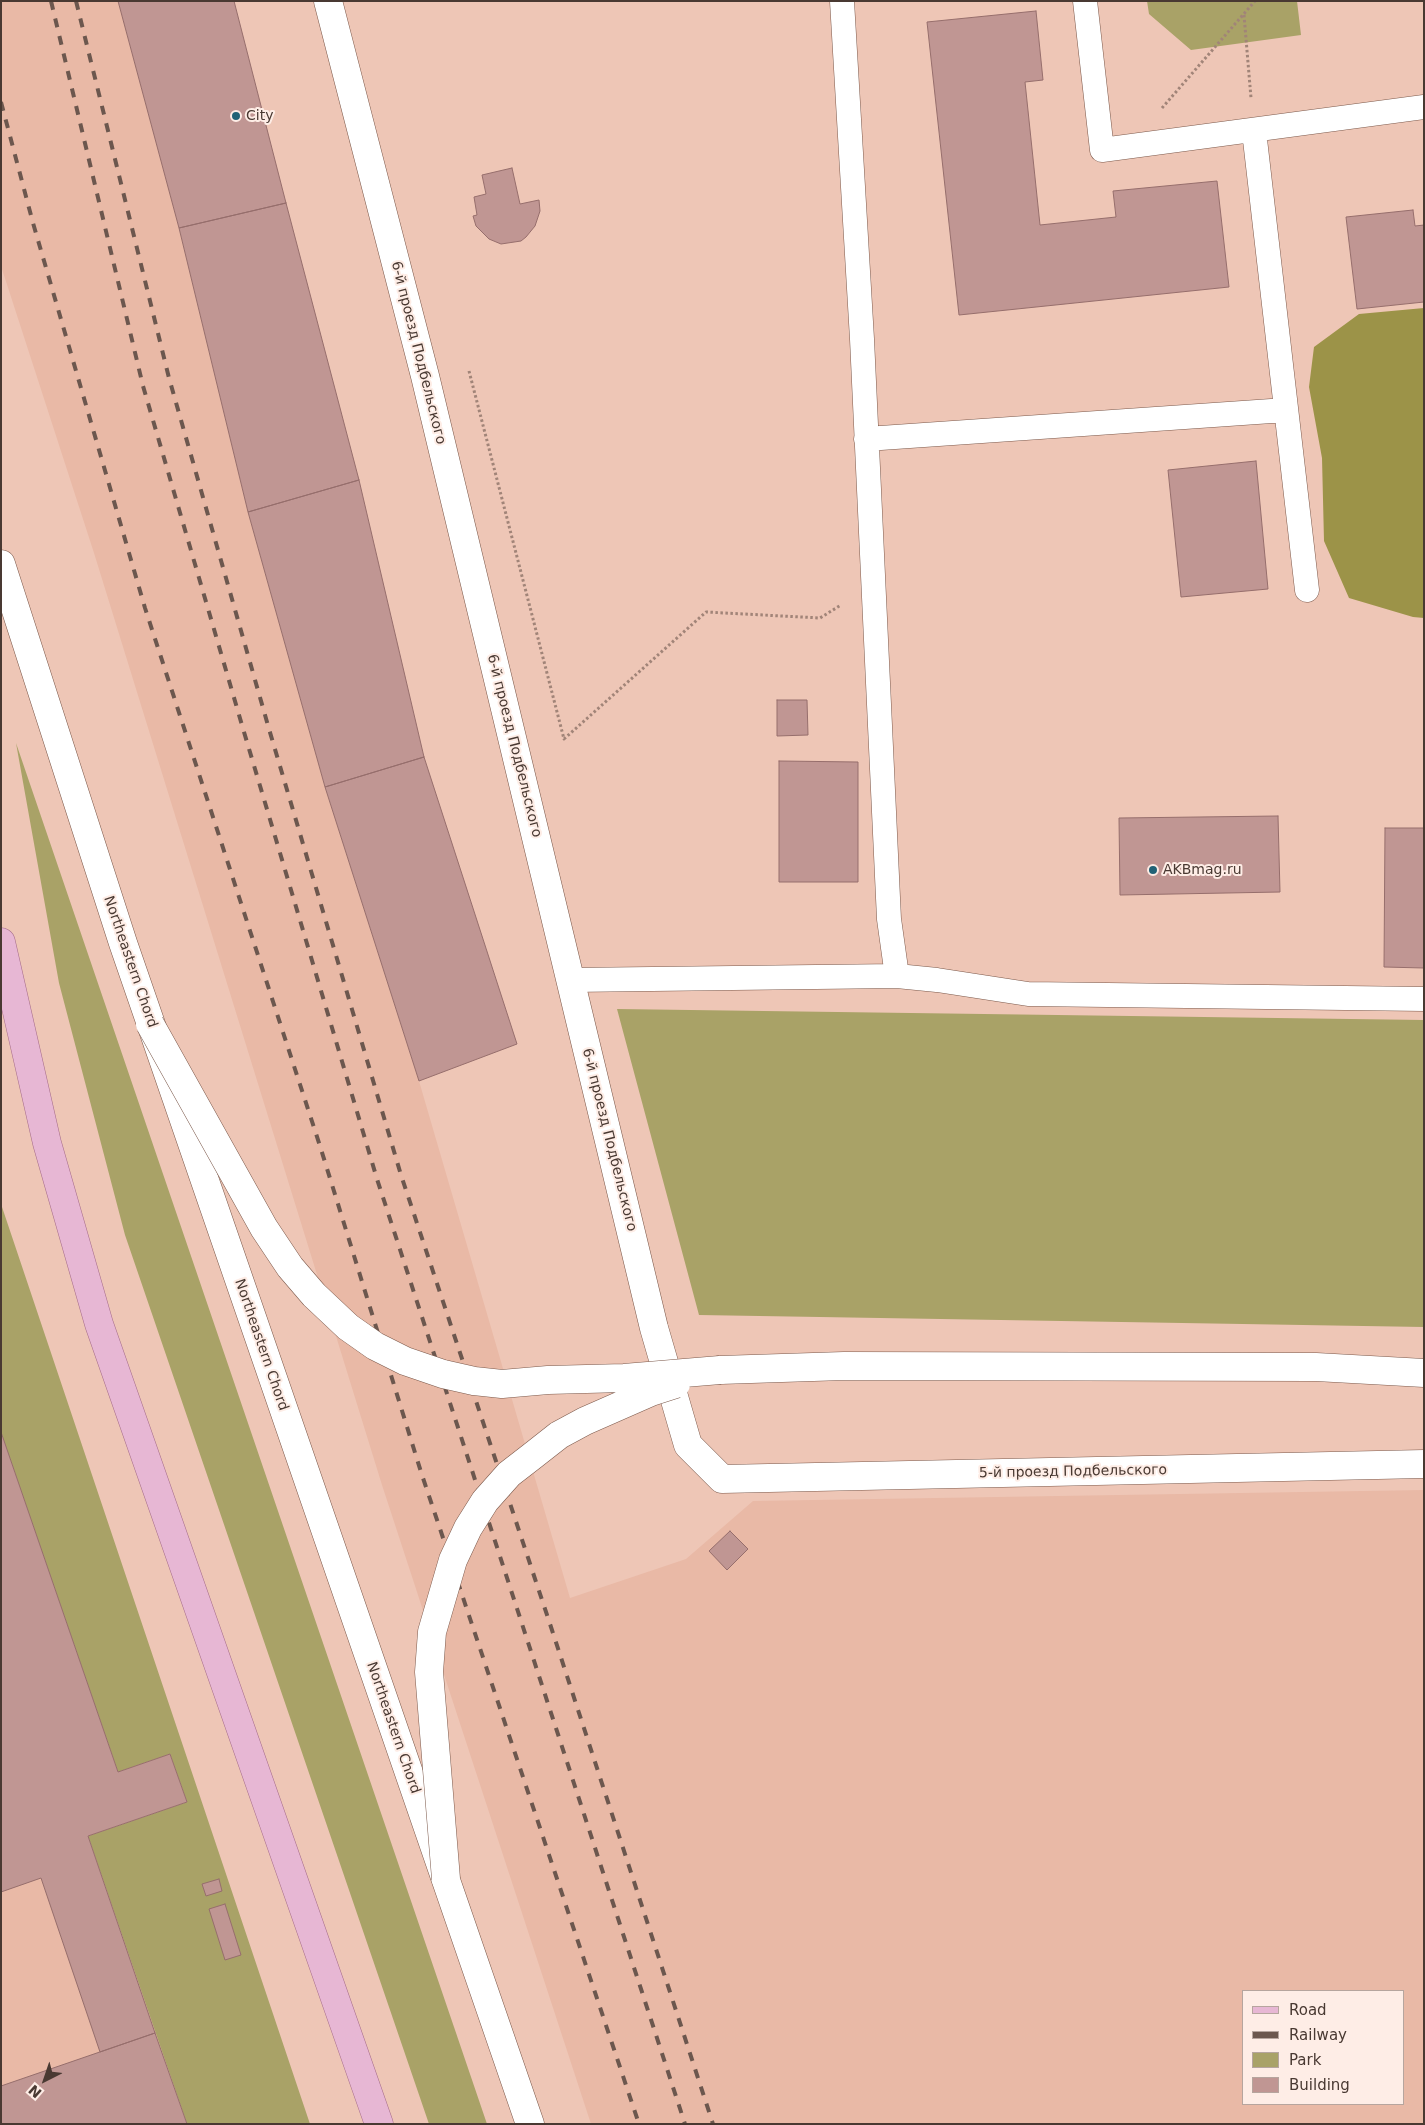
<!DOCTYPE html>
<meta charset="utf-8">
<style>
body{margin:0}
#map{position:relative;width:1425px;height:2125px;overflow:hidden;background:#eec6b6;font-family:"DejaVu Sans",sans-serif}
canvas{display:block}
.frame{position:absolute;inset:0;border:2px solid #493932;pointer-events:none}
.legend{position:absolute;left:1242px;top:1990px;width:162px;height:115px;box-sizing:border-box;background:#feede6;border:1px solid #b6a59e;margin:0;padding:6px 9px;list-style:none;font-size:15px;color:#493932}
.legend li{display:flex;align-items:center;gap:10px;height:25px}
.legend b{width:25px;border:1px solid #b6a59e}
.north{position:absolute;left:20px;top:2055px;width:50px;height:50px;-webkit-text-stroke:4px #feede6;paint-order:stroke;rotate:221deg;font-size:14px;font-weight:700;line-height:20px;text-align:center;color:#493932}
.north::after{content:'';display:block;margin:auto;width:18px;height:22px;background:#493932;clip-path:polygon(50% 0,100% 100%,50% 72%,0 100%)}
</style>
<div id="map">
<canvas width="1425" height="2125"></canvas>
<div class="frame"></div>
<ul class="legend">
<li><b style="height:6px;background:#e7b7d4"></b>Road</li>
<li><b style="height:6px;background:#6c574e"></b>Railway</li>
<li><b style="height:14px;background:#a9a267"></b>Park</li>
<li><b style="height:14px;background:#c09693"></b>Building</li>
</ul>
<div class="north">N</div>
</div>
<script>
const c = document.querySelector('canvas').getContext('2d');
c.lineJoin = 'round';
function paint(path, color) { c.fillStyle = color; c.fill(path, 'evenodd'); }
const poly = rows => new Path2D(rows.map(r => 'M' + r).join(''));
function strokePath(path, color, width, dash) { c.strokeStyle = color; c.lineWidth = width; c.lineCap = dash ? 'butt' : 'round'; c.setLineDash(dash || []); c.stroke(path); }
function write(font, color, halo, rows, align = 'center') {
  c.font = font + ' "DejaVu Sans",sans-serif'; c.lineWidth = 4; c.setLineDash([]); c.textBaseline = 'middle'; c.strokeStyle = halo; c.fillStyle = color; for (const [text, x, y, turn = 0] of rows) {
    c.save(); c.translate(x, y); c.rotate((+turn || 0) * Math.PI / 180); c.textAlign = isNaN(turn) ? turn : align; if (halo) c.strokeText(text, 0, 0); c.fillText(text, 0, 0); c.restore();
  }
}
const built = poly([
 [1,1,118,1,179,228,248,512,325,787,419,1081,570,1598,686,1559,753,1501,1424,1490,1424,2124,591,2124,382,1485,94,553,1,266],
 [1244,1991,1404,1991,1404,2104,1244,2104],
 [1,1433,118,1771,170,1754,187,1802,88,1835,187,2124,1,2124]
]);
const green = poly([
 [1147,1,1297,1,1301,35,1191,50,1149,14],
 [16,743,454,2027,487,2124,429,2124,125,1235,59,983],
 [617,1009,1424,1020,1424,1327,699,1315],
 [1,1204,310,2124,187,2124,88,1836,187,1802,170,1754,118,1772,1,1433]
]);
const forest = poly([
 [1424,308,1424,618,1413,617,1349,598,1324,541,1322,458,1309,387,1314,347,1359,314]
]);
const building = poly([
 [118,1,234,1,286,203,179,228,118,1],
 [1036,11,1043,80,1025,82,1040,225,1116,217,1113,191,1217,181,1229,287,959,315,927,22,1036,11],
 [512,168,520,204,539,200,540,211,535,226,526,237,521,241,501,244,489,239,476,226,473,216,477,215,474,197,486,194,482,175,512,168],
 [286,203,359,480,248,512,179,228,286,203],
 [1413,210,1415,226,1424,225,1424,302,1357,309,1346,217,1413,210],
 [1256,461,1268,589,1181,597,1168,470,1256,461],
 [359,480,424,757,325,787,248,512,359,480],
 [777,700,807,700,808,735,777,736,777,700],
 [424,757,517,1044,419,1081,325,787,424,757],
 [779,761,858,762,858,882,779,882,779,761],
 [1278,816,1280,892,1120,895,1119,818,1278,816],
 [1385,828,1424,828,1424,968,1384,967,1385,828],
 [1,1432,118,1772,170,1754,187,1802,88,1836,155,2033,100,2052,41,1878,1,1892,1,1432],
 [730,1531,748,1549,727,1570,709,1551,730,1531],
 [219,1879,222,1891,206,1896,202,1884,219,1879],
 [225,1904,241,1955,225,1960,209,1909,225,1904],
 [155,2033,187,2124,1,2124,1,2086,155,2033]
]);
const path = poly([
 [1244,15,1251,98],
 [1162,108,1255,1],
 [469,371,564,739,706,612,820,618,841,605]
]);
const service = poly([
 [842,1,862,339,889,919,897,976],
 [1085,1,1102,150,1424,107],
 [1254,131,1307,590],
 [866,439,1286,410],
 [570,980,897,976,937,980,1028,994,1424,999]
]);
const minor = poly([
 [328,1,425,376,654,1328,688,1445,722,1479,1424,1464],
 [1,564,123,943,530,2124],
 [720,1370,844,1366,1316,1367,1424,1373]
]);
const primary = poly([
 [1,942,47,1143,99,1324,379,2124]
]);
const rail = poly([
 [51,1,143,386,244,732,377,1179,685,2124],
 [76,1,169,378,269,729,401,1175,551,1627,713,2124],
 [1,102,33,223,145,608,320,1146,421,1472,639,2124]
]);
const minorBridge = poly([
 [150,1024,264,1228,290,1267,314,1295,348,1327,375,1346,405,1361,443,1374,474,1381,502,1384,548,1380,624,1378,720,1370],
 [446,1879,429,1672,432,1632,453,1560,468,1528,485,1501,509,1474,531,1457,559,1435,585,1421,651,1392,676,1384]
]);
const markers = [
 [236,116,5,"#216276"],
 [1153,870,5,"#216276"]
];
const poiNames = [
 ["City",246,116],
 ["AKBmag.ru",1163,870]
];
const streetNames = [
 ["6-й проезд Подбельского",418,353,76],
 ["6-й проезд Подбельского",514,746,76],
 ["Northeastern Chord",130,962,71],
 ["6-й проезд Подбельского",609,1140,76],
 ["Northeastern Chord",261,1345,71],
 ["5-й проезд Подбельского",1073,1472,-1],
 ["Northeastern Chord",393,1728,71]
];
paint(built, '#e9b9a6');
paint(green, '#a9a267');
paint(forest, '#9c9348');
paint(building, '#c09693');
strokePath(building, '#966e6c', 1);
strokePath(service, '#7c594b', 25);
strokePath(minor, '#7c594b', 29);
strokePath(primary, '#a56c89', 29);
strokePath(path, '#a18478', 3, [2.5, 2.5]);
strokePath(service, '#fff', 24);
strokePath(minor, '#fff', 28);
strokePath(primary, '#e7b7d4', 28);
strokePath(rail, '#6c574e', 4, [9, 9]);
strokePath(minorBridge, '#7c594b', 29, []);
strokePath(minorBridge, '#fff', 28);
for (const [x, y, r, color] of markers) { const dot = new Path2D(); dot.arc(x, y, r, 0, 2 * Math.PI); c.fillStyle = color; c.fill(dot); strokePath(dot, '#feede6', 2); }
write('14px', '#493932', '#feede6', poiNames, 'left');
write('14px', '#493932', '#feede6', streetNames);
</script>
